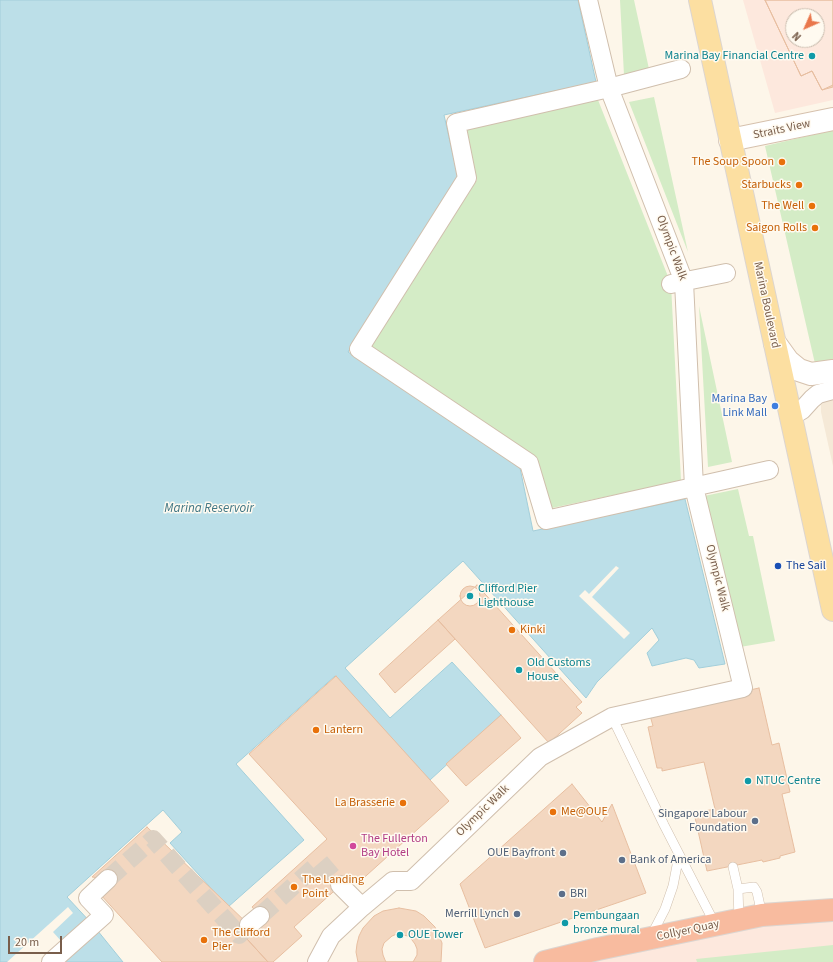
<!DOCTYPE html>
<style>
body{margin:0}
#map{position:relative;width:833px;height:962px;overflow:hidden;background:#fdf6e9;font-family:"Source Sans 3",sans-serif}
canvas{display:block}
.north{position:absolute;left:785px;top:8px;width:40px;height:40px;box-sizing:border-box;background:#fffaf0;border:1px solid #c9bcae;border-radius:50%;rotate:225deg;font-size:11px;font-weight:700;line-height:16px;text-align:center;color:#795e4b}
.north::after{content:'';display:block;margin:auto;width:14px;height:18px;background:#e9774c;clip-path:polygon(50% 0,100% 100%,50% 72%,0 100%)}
.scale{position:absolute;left:8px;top:936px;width:54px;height:18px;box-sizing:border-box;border:2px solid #795e4b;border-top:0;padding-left:5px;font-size:12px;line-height:14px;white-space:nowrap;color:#795e4b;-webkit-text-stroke:3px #fffaf0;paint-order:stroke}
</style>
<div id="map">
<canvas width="833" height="962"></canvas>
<div class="north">N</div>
<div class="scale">20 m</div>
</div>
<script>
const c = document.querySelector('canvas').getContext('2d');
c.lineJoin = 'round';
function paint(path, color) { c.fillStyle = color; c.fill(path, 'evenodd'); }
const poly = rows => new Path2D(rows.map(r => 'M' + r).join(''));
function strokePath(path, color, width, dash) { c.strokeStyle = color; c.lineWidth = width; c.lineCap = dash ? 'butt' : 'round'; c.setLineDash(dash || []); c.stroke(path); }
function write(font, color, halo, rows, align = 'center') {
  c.font = font + ' "Source Sans 3",sans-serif'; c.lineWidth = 3; c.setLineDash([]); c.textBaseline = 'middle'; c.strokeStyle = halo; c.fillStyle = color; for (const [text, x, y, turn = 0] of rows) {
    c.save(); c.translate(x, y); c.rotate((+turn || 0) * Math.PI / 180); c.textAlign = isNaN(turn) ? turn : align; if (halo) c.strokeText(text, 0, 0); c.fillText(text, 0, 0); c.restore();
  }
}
const residential = poly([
 [830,395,833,395,833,466,821,412,821,405]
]);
const commercial = poly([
 [743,0,833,0,833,100,775,113],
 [793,16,817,16,817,40,793,40],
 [833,910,833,962,545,962]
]);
const green = poly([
 [620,0,634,0,649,69,624,75],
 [654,97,688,252,629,102],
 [598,100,671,284,681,481,547,509,536,458,371,347,477,180,465,128],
 [833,130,833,365,816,368,765,146],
 [699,306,732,462,708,467],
 [738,489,749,536,753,536,775,641,740,647,704,496],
 [833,945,833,962,697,962,696,959]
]);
const water = poly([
 [0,0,578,0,596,82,444,115,458,177,348,352,520,468,533,531,685,499,725,664,699,668,694,660,686,658,652,666,647,653,659,640,652,628,597,682,586,698,463,561,345,668,390,718,452,662,501,715,430,780,335,676,236,764,304,840,228,907,170,843,182,832,163,810,67,897,93,925,123,962,0,962,0,0]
]);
const pier = poly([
 [616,566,619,568,592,597,630,633,624,639,579,596,585,590,589,594],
 [68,907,73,913,53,932,62,942,87,919,99,932,65,962,7,962]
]);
const building = poly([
 [765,0,833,0,833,85,822,90,812,71,801,76,765,0],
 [793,16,817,16,817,40,793,40,793,16],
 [765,0,833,0,833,87,822,90,812,71,801,76,765,0],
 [793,16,817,16,817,40,793,40,793,16],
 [477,585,582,702,576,707,582,713,549,743,438,620,477,585],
 '460 596a10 10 0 1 1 20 0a10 10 0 1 1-20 0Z',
 [438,620,455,639,395,693,379,674,438,620],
 [336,676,449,801,357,884,351,876,294,927,302,936,273,962,268,962,247,939,265,922,252,907,327,839,249,754,336,676],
 [759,688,772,745,779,743,790,792,782,794,795,852,780,856,780,858,763,862,762,860,707,871,694,813,715,809,704,762,662,771,662,768,657,768,648,727,653,726,649,712,759,688],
 [501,715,521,738,466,786,446,764,501,715],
 [572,784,602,822,612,804,646,893,485,948,460,884,572,784],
 [147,827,249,925,247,939,268,962,162,962,100,894,108,879,92,877,147,827],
 [399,908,416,911,424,916,435,927,442,943,441,962,358,962,356,952,357,944,359,936,363,928,374,916,383,911,399,908],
 [397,934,408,936,412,940,415,944,417,949,417,955,413,962,386,962,385,960,383,955,382,949,384,943,392,936,397,934]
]);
const streetTunnel = poly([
 [108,879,153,839,239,935,249,925],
 [260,916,320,862,340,885]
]);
const lane = poly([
 [612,717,664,825,715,924],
 [733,867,738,889,739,920],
 [738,889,754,887,757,892,762,915],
 [651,936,665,909,673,886,679,855]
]);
const street = poly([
 [681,69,609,88,456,123,467,178,359,349,529,463,546,520,769,470],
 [671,284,726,273],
 [792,416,802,410,812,399,818,394,833,390],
 [340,885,362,907,393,881,411,881,540,757,612,717,743,688,694,487,684,282,609,88,588,0],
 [249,925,260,916],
 [51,962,104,915,88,898,108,879],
 [317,962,331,936,362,907]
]);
const secondary = poly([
 [730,140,833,119],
 [775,343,788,361,799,370,811,374,833,371]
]);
const primary = poly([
 [700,0,833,610]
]);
const highway = poly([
 [545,962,598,949,762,915,833,910]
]);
const markers = [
 [812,56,4,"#0f9aa8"],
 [782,162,4,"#e8710a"],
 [799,185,4,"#e8710a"],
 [812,206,4,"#e8710a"],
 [815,228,4,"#e8710a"],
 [775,406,4,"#3f7fe0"],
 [778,566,4,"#1a4fb4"],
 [470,596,4,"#0f9aa8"],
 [512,630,4,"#e8710a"],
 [519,670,4,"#0f9aa8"],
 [316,730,4,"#e8710a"],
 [748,781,4,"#0f9aa8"],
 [403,803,4,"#e8710a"],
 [553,812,4,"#e8710a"],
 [755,821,4,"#5c6f8a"],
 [353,846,4,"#d1479c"],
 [563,853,4,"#5c6f8a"],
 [622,860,4,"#5c6f8a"],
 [294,887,4,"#e8710a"],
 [562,894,4,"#5c6f8a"],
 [517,914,4,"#5c6f8a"],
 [565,923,4,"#0f9aa8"],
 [400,935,4,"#0f9aa8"],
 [204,940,4,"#e8710a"]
];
const cultureNames = [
 ["Marina Bay Financial Centre",804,56,"right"],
 ["Clifford Pier",478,589],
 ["Lighthouse",478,603],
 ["Old Customs",527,663],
 ["House",527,677],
 ["NTUC Centre",756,781],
 ["Pembungaan",573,916],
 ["bronze mural",573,930],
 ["OUE Tower",408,935]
];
const streetNames = [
 ["Straits View",782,130,-12],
 ["Olympic Walk",671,248,70],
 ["Marina Boulevard",766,305,78],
 ["Olympic Walk",717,578,76],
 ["Olympic Walk",483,811,-44],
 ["Collyer Quay",688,931,-12]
];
const foodNames = [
 ["The Soup Spoon",774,162],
 ["Starbucks",791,185],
 ["The Well",804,206],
 ["Saigon Rolls",807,228],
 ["Kinki",520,630,"left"],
 ["Lantern",324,730,"left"],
 ["La Brasserie",395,803],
 ["Me@OUE",561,812,"left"],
 ["The Landing",302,880,"left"],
 ["Point",302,894,"left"],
 ["The Clifford",212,933,"left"],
 ["Pier",212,947,"left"]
];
const shopNames = [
 ["Marina Bay",767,399],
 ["Link Mall",767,413]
];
const transitNames = [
 ["The Sail",786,566]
];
const serviceNames = [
 ["Singapore Labour",747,814],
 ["Foundation",747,828],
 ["OUE Bayfront",555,853],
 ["Bank of America",630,860,"left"],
 ["BRI",570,894,"left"],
 ["Merrill Lynch",509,914]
];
const hotelNames = [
 ["The Fullerton",361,839],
 ["Bay Hotel",361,853]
];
const waterNames = [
 ["Marina Reservoir",209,509]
];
paint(residential, '#f5e9d7');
paint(commercial, '#fde8dd');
paint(green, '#d4ecc6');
paint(water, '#bcdfe8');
strokePath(water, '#a2ceda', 1);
paint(pier, '#fdf6e9');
paint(building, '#f3d7c0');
strokePath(building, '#e7bea0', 1);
strokePath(streetTunnel, '#dcd0c2', 18, [18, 9]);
strokePath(lane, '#d0bfad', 10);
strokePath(street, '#d0bfad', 20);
strokePath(secondary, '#d6c1ad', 24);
strokePath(primary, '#dcd5d0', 24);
strokePath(highway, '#dcd5d0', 24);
strokePath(lane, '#fff', 9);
strokePath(street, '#fff', 18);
strokePath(secondary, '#fff', 22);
strokePath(primary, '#fcdfa1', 22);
strokePath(highway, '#f8bb9f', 22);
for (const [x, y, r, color] of markers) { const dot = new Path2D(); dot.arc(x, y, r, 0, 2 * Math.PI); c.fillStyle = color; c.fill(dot); strokePath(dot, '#fffaf0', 1.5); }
write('12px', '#0d838f', '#fffaf0', cultureNames, 'left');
write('12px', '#795e4b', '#fffaf0', streetNames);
write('12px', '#c56008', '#fffaf0', foodNames, 'right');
write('12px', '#366cbe', '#fffaf0', shopNames, 'right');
write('12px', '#164399', '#fffaf0', transitNames, 'left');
write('12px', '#4e5e75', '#fffaf0', serviceNames, 'right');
write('12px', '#b23c85', '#fffaf0', hotelNames, 'left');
write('italic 13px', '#417785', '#fffaf0', waterNames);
</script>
